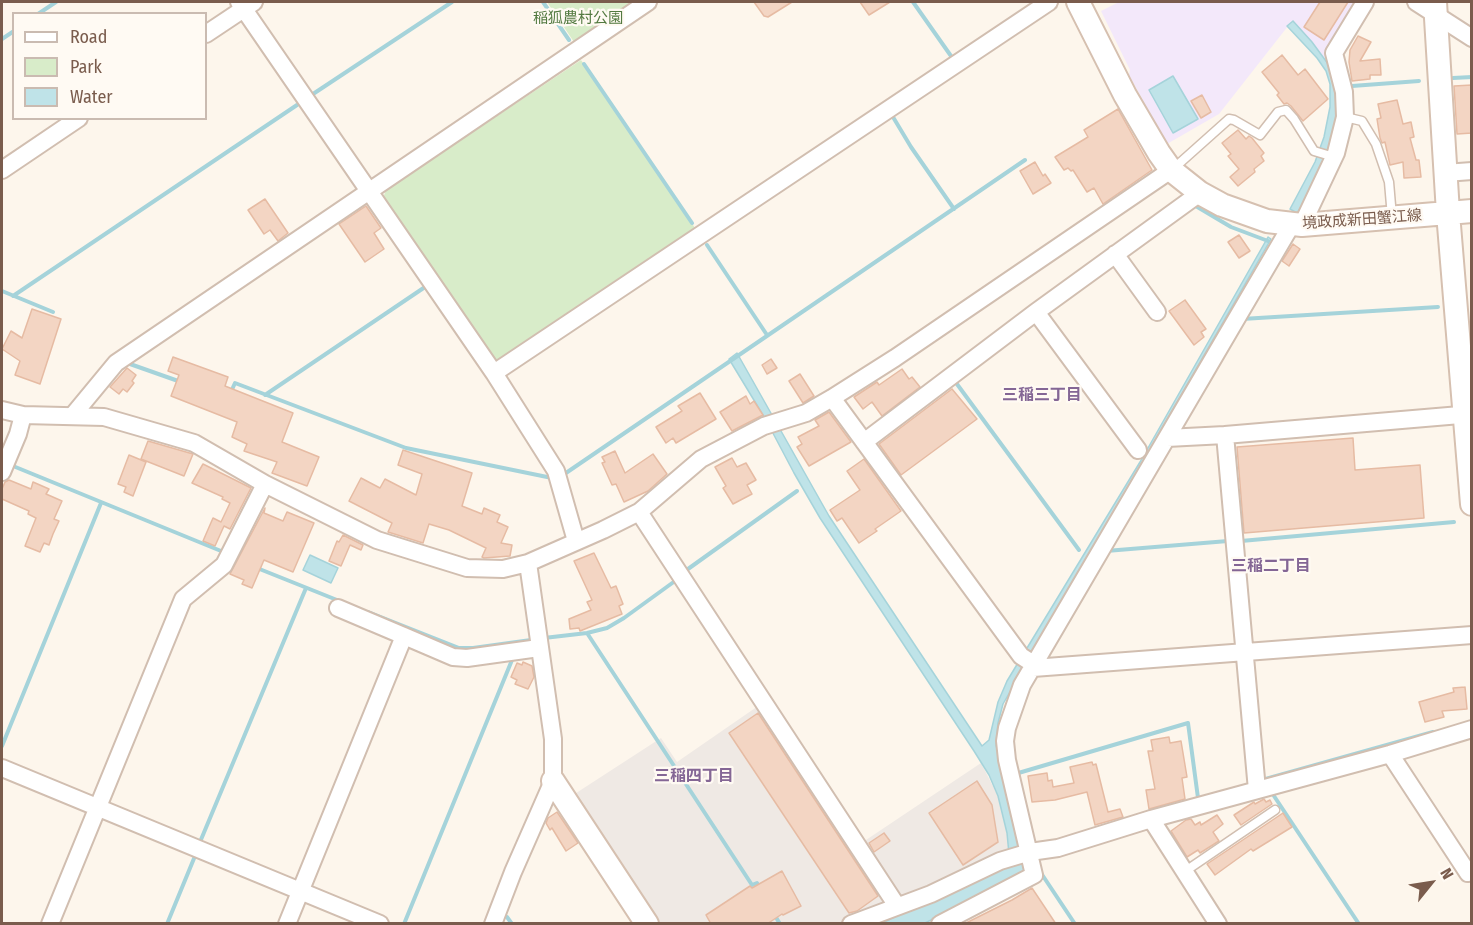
<!DOCTYPE html>
<meta charset="utf-8">
<style>
body{margin:0}
#map{position:relative;width:1473px;height:925px;overflow:hidden;background:#fdf6ec;font-family:"Fira Sans Condensed",sans-serif}
canvas{display:block}
.frame{position:absolute;inset:0;border:3px solid #7a5c4d;pointer-events:none}
.legend{position:absolute;left:12px;top:12px;width:195px;height:108px;box-sizing:border-box;background:#fffaf3;border:2px solid #cabbb1;margin:0;padding:8px 10px;list-style:none;font-size:18px;color:#7a5c4d}
.legend li{display:flex;align-items:center;gap:12px;height:30px}
.legend b{width:30px;border:2px solid #cabbb1}
.north{position:absolute;left:1401px;top:853px;width:60px;height:60px;-webkit-text-stroke:4px #fffaf3;paint-order:stroke;rotate:60deg;font-size:16px;font-weight:700;line-height:24px;text-align:center;color:#7a5c4d}
.north::after{content:'';display:block;margin:auto;width:21px;height:27px;background:#7a5c4d;clip-path:polygon(50% 0,100% 100%,50% 72%,0 100%)}
</style>
<div id="map">
<canvas width="1473" height="925"></canvas>
<div class="frame"></div>
<ul class="legend">
<li><b style="height:8px;background:#fff"></b>Road</li>
<li><b style="height:16px;background:#d8ecc9"></b>Park</li>
<li><b style="height:16px;background:#bfe3e8"></b>Water</li>
</ul>
<div class="north">N</div>
</div>
<script>
const c = document.querySelector('canvas').getContext('2d');
c.lineJoin = 'round';
function paint(path, color) { c.fillStyle = color; c.fill(path, 'evenodd'); }
const poly = rows => new Path2D(rows.map(r => 'M' + r).join(''));
function strokePath(path, color, width, dash) { c.strokeStyle = color; c.lineWidth = width; c.lineCap = dash ? 'butt' : 'round'; c.setLineDash(dash || []); c.stroke(path); }
function write(font, color, halo, rows, align = 'center') {
  c.font = font + ' "Fira Sans Condensed","Noto Sans JP",sans-serif'; c.lineWidth = 4.5; c.setLineDash([]); c.textBaseline = 'middle'; c.strokeStyle = halo; c.fillStyle = color; for (const [text, x, y, turn = 0] of rows) {
    c.save(); c.translate(x, y); c.rotate((+turn || 0) * Math.PI / 180); c.textAlign = isNaN(turn) ? turn : align; if (halo) c.strokeText(text, 0, 0); c.fillText(text, 0, 0); c.restore();
  }
}
const industrial = poly([
 [761,704,885,898,886,906,843,923,655,923,570,797,661,738,677,762],
 [981,763,998,796,1007,833,1009,854,901,899,863,842]
]);
const education = poly([
 [1119,2,1356,2,1327,48,1325,59,1292,21,1219,114,1167,144,1129,75,1130,70,1101,11]
]);
const green = poly([
 [547,2,632,2,574,42],
 [581,60,695,228,497,361,492,360,383,198,386,190]
]);
const water = poly([
 [1293,21,1312,42,1334,72,1338,92,1336,122,1329,153,1305,202,1297,213,1290,209,1315,162,1324,137,1330,107,1330,84,1326,71,1317,58,1287,26,1293,21],
 [1173,76,1198,119,1173,133,1149,90,1173,76],
 [1268,237,1271,239,1003,704,998,723,996,745,1030,872,925,923,882,923,1003,865,1009,854,1007,833,998,796,989,775,974,751,820,518,794,473,766,420,729,359,737,353,829,516,982,746,989,740,998,702,1007,681,1140,462,1268,237],
 [310,555,338,568,331,583,303,570,310,555]
]);
const stream = poly([
 [543,2,569,40],
 [913,2,951,56],
 [38,14,56,2],
 [2,39,14,31],
 [584,64,692,223],
 [1453,78,1472,77],
 [1352,86,1419,81],
 [313,94,452,2],
 [893,117,911,147,954,209],
 [1194,205,1231,227,1268,241],
 [707,245,767,335],
 [2,291,53,312],
 [13,296,297,105],
 [1242,319,1438,307],
 [130,364,181,382],
 [954,380,1079,550],
 [230,394,235,383,406,448,552,478],
 [265,395,425,287],
 [13,466,221,551],
 [563,475,1025,160],
 [1241,541,1454,522],
 [1106,551,1228,541],
 [257,568,342,602],
 [688,569,797,491],
 [368,612,459,648,473,648,531,640],
 [587,633,752,885,757,883,761,889],
 [544,638,587,633,607,628,624,618,675,581],
 [2,746,101,503],
 [1015,774,1188,723,1198,798,1201,798],
 [1262,780,1433,732],
 [1274,796,1359,924],
 [200,842,306,588],
 [1041,873,1075,924],
 [774,914,780,924],
 [507,917,512,924],
 [167,924,195,856],
 [404,924,512,660]
]);
const building = poly([
 [754,2,792,2,768,17,764,16,754,2],
 [860,2,890,2,869,15,860,2],
 [1320,2,1348,2,1324,40,1304,27,1320,2],
 [1358,36,1371,42,1360,61,1380,59,1381,75,1370,75,1370,79,1352,81,1349,62,1350,50,1358,36],
 [1282,55,1298,75,1305,69,1328,99,1303,121,1291,106,1287,103,1284,104,1277,95,1279,93,1262,72,1282,55],
 [1472,85,1472,133,1457,134,1454,86,1472,85],
 [1202,95,1211,112,1201,118,1191,101,1202,95],
 [1397,100,1403,124,1411,122,1414,137,1410,138,1416,160,1419,160,1421,177,1404,178,1403,162,1390,165,1385,142,1382,143,1380,138,1377,119,1381,118,1378,104,1397,100],
 [1118,109,1152,170,1103,204,1094,188,1087,192,1073,170,1071,171,1068,168,1064,170,1055,157,1088,137,1084,130,1118,109],
 [1238,130,1246,139,1249,136,1252,138,1264,153,1261,156,1264,161,1254,169,1255,172,1238,186,1230,177,1239,169,1228,156,1231,154,1222,143,1238,130],
 [1035,162,1043,176,1045,174,1051,183,1033,194,1020,171,1035,162],
 [265,199,288,233,278,241,270,230,264,234,248,210,265,199],
 [366,206,381,228,374,233,384,249,365,262,339,224,366,206],
 [1239,235,1250,251,1239,258,1228,242,1239,235],
 [1293,244,1300,249,1289,266,1282,261,1293,244],
 [1185,300,1206,329,1201,332,1204,337,1194,345,1169,311,1185,300],
 [32,309,61,319,40,384,15,375,20,361,2,349,11,331,22,338,32,309],
 [173,357,228,377,225,386,293,413,282,442,319,457,307,486,272,473,277,462,244,451,247,444,232,437,237,422,171,396,179,375,168,371,173,357],
 [771,359,777,368,767,374,762,365,771,359],
 [127,368,136,375,132,381,134,383,127,392,123,389,119,394,110,387,127,368],
 [902,369,909,379,912,377,920,387,882,416,872,402,863,409,854,397,877,382,879,385,902,369],
 [800,374,814,396,803,403,789,381,800,374],
 [952,389,977,419,901,475,879,444,952,389],
 [700,393,716,419,676,443,673,438,666,443,656,427,682,411,678,406,700,393],
 [746,396,750,404,754,401,763,415,732,431,720,412,746,396],
 [829,412,851,442,809,466,797,447,802,444,798,437,819,426,815,420,829,412],
 [1353,438,1355,470,1420,465,1424,518,1244,533,1237,447,1353,438],
 [148,441,193,454,184,476,141,459,148,441],
 [403,450,472,473,462,506,482,514,484,508,500,515,497,522,508,527,501,543,512,545,510,556,484,558,482,557,486,548,449,530,429,524,423,543,388,532,392,523,349,501,361,478,380,488,385,479,416,495,422,474,398,465,403,450],
 [615,451,625,473,653,454,667,474,648,491,624,502,616,484,612,485,602,463,605,462,602,457,615,451],
 [129,455,146,462,133,496,124,492,126,487,118,484,129,455],
 [732,458,737,467,746,463,756,480,747,485,752,494,733,504,723,488,726,486,715,467,732,458],
 [864,459,901,511,875,529,877,531,859,543,842,518,837,521,830,510,860,490,847,471,864,459],
 [203,464,251,488,230,529,224,526,215,546,203,541,213,518,221,522,230,503,222,499,223,497,192,483,203,464],
 [9,480,31,489,33,482,49,489,46,494,62,501,54,519,59,521,53,534,49,545,44,543,40,552,25,546,36,518,28,514,29,511,2,499,2,489,5,482,9,480],
 [265,508,264,513,283,521,287,512,314,523,293,572,264,560,252,588,242,584,244,580,230,574,265,508],
 [343,535,363,545,361,550,350,545,341,566,329,561,337,541,339,542,343,535],
 [594,553,611,588,616,586,623,604,619,606,622,614,580,631,579,628,570,629,569,619,591,610,587,602,592,600,574,561,594,553],
 [523,662,532,666,534,677,528,689,515,684,517,680,511,677,517,663,522,665,523,662],
 [1465,687,1467,709,1442,711,1444,717,1425,722,1419,702,1454,692,1453,688,1465,687],
 [758,713,878,896,857,911,849,913,729,733,758,713],
 [1169,737,1170,743,1181,741,1187,777,1182,778,1185,799,1149,809,1146,790,1155,789,1148,751,1153,751,1151,740,1169,737],
 [1092,762,1093,765,1096,764,1108,812,1120,809,1123,817,1095,825,1087,792,1055,800,1032,802,1028,776,1047,773,1048,781,1052,780,1053,787,1074,783,1070,767,1092,762],
 [977,781,992,805,998,842,963,865,929,813,977,781],
 [1264,799,1266,802,1270,800,1272,804,1241,825,1234,815,1254,802,1255,804,1264,799],
 [557,812,578,843,566,851,552,828,550,830,546,823,548,818,557,812],
 [1283,813,1292,827,1253,851,1251,849,1215,875,1207,864,1283,813],
 [1217,815,1223,824,1213,832,1219,841,1200,853,1198,850,1187,857,1171,831,1186,820,1191,819,1195,825,1200,822,1201,825,1217,815],
 [884,833,890,841,874,852,869,843,884,833],
 [782,871,801,906,783,915,782,914,767,924,711,924,706,915,750,886,752,888,782,871],
 [1032,888,1056,924,964,924,1012,900,1032,888]
]);
const lane = poly([
 [1345,117,1362,121,1376,144,1389,182,1392,217],
 [1173,169,1229,119,1234,120,1260,135,1278,112,1286,110,1294,119,1314,151,1334,157],
 [1184,872,1275,810]
]);
const street = poly([
 [239,2,494,373,556,471,576,541],
 [1416,2,1472,38],
 [206,34,254,2],
 [2,170,79,118],
 [1445,173,1472,171],
 [1302,225,1336,153,1345,117,1344,92,1334,53,1365,2],
 [1115,254,1157,312],
 [1036,312,1138,450],
 [494,373,1049,2],
 [832,398,1021,656,1035,665],
 [2,410,23,415,104,417,194,443,265,484,377,540,467,568,503,569,528,563,603,530,639,512,701,459,764,426,806,413,832,398,895,358,1171,170],
 [73,415,116,363,648,2],
 [1225,435,1257,790],
 [1167,438,1225,435,1472,414],
 [864,442,1036,312,1200,193],
 [2,472,18,434,23,415],
 [639,512,897,906],
 [338,608,404,636],
 [1033,668,1472,635],
 [1390,754,1468,873,1472,872],
 [2,768,380,924],
 [1151,819,1218,924],
 [50,924,183,599,224,565,265,484],
 [287,924,404,636,453,657,467,658,539,648],
 [493,924,513,872,553,781,553,739,528,563],
 [851,924,931,894,1000,861,1030,852,1058,848,1151,819,1390,754,1472,729],
 [940,924,1034,875,1007,760,1005,741,1007,728,1022,685,1292,224]
]);
const secondary = poly([
 [1078,2,1125,95,1159,153,1171,170,1200,193,1222,205,1267,221,1302,225,1472,211],
 [1435,2,1448,213,1472,504],
 [553,781,647,924]
]);
const parkNames = [
 ["稲狐農村公園",578,19]
];
const streetNames = [
 ["境政成新田蟹江線",1362,220,-4]
];
const neighbourhoodNames = [
 ["三稲三丁目",1042,396],
 ["三稲二丁目",1271,567],
 ["三稲四丁目",694,777]
];
paint(industrial, '#efe9e4');
paint(education, '#f3e8fa');
paint(green, '#d8ecc9');
paint(water, '#bfe3e8');
strokePath(water, '#a5d3da', 1.5);
strokePath(stream, '#a5d3da', 4);
paint(building, '#f3d5c3');
strokePath(building, '#e6bba3', 1.5);
strokePath(lane, '#d1beb0', 11);
strokePath(street, '#d1beb0', 20);
strokePath(secondary, '#d6c0b0', 26);
strokePath(lane, '#fff', 8);
strokePath(street, '#fff', 16);
strokePath(secondary, '#fff', 22);
write('15px', '#537a41', '#fffaf3', parkNames);
write('15px', '#7a5c4d', '#fffaf3', streetNames);
write('bold 16px', '#846695', '#fffaf3', neighbourhoodNames);
</script>
